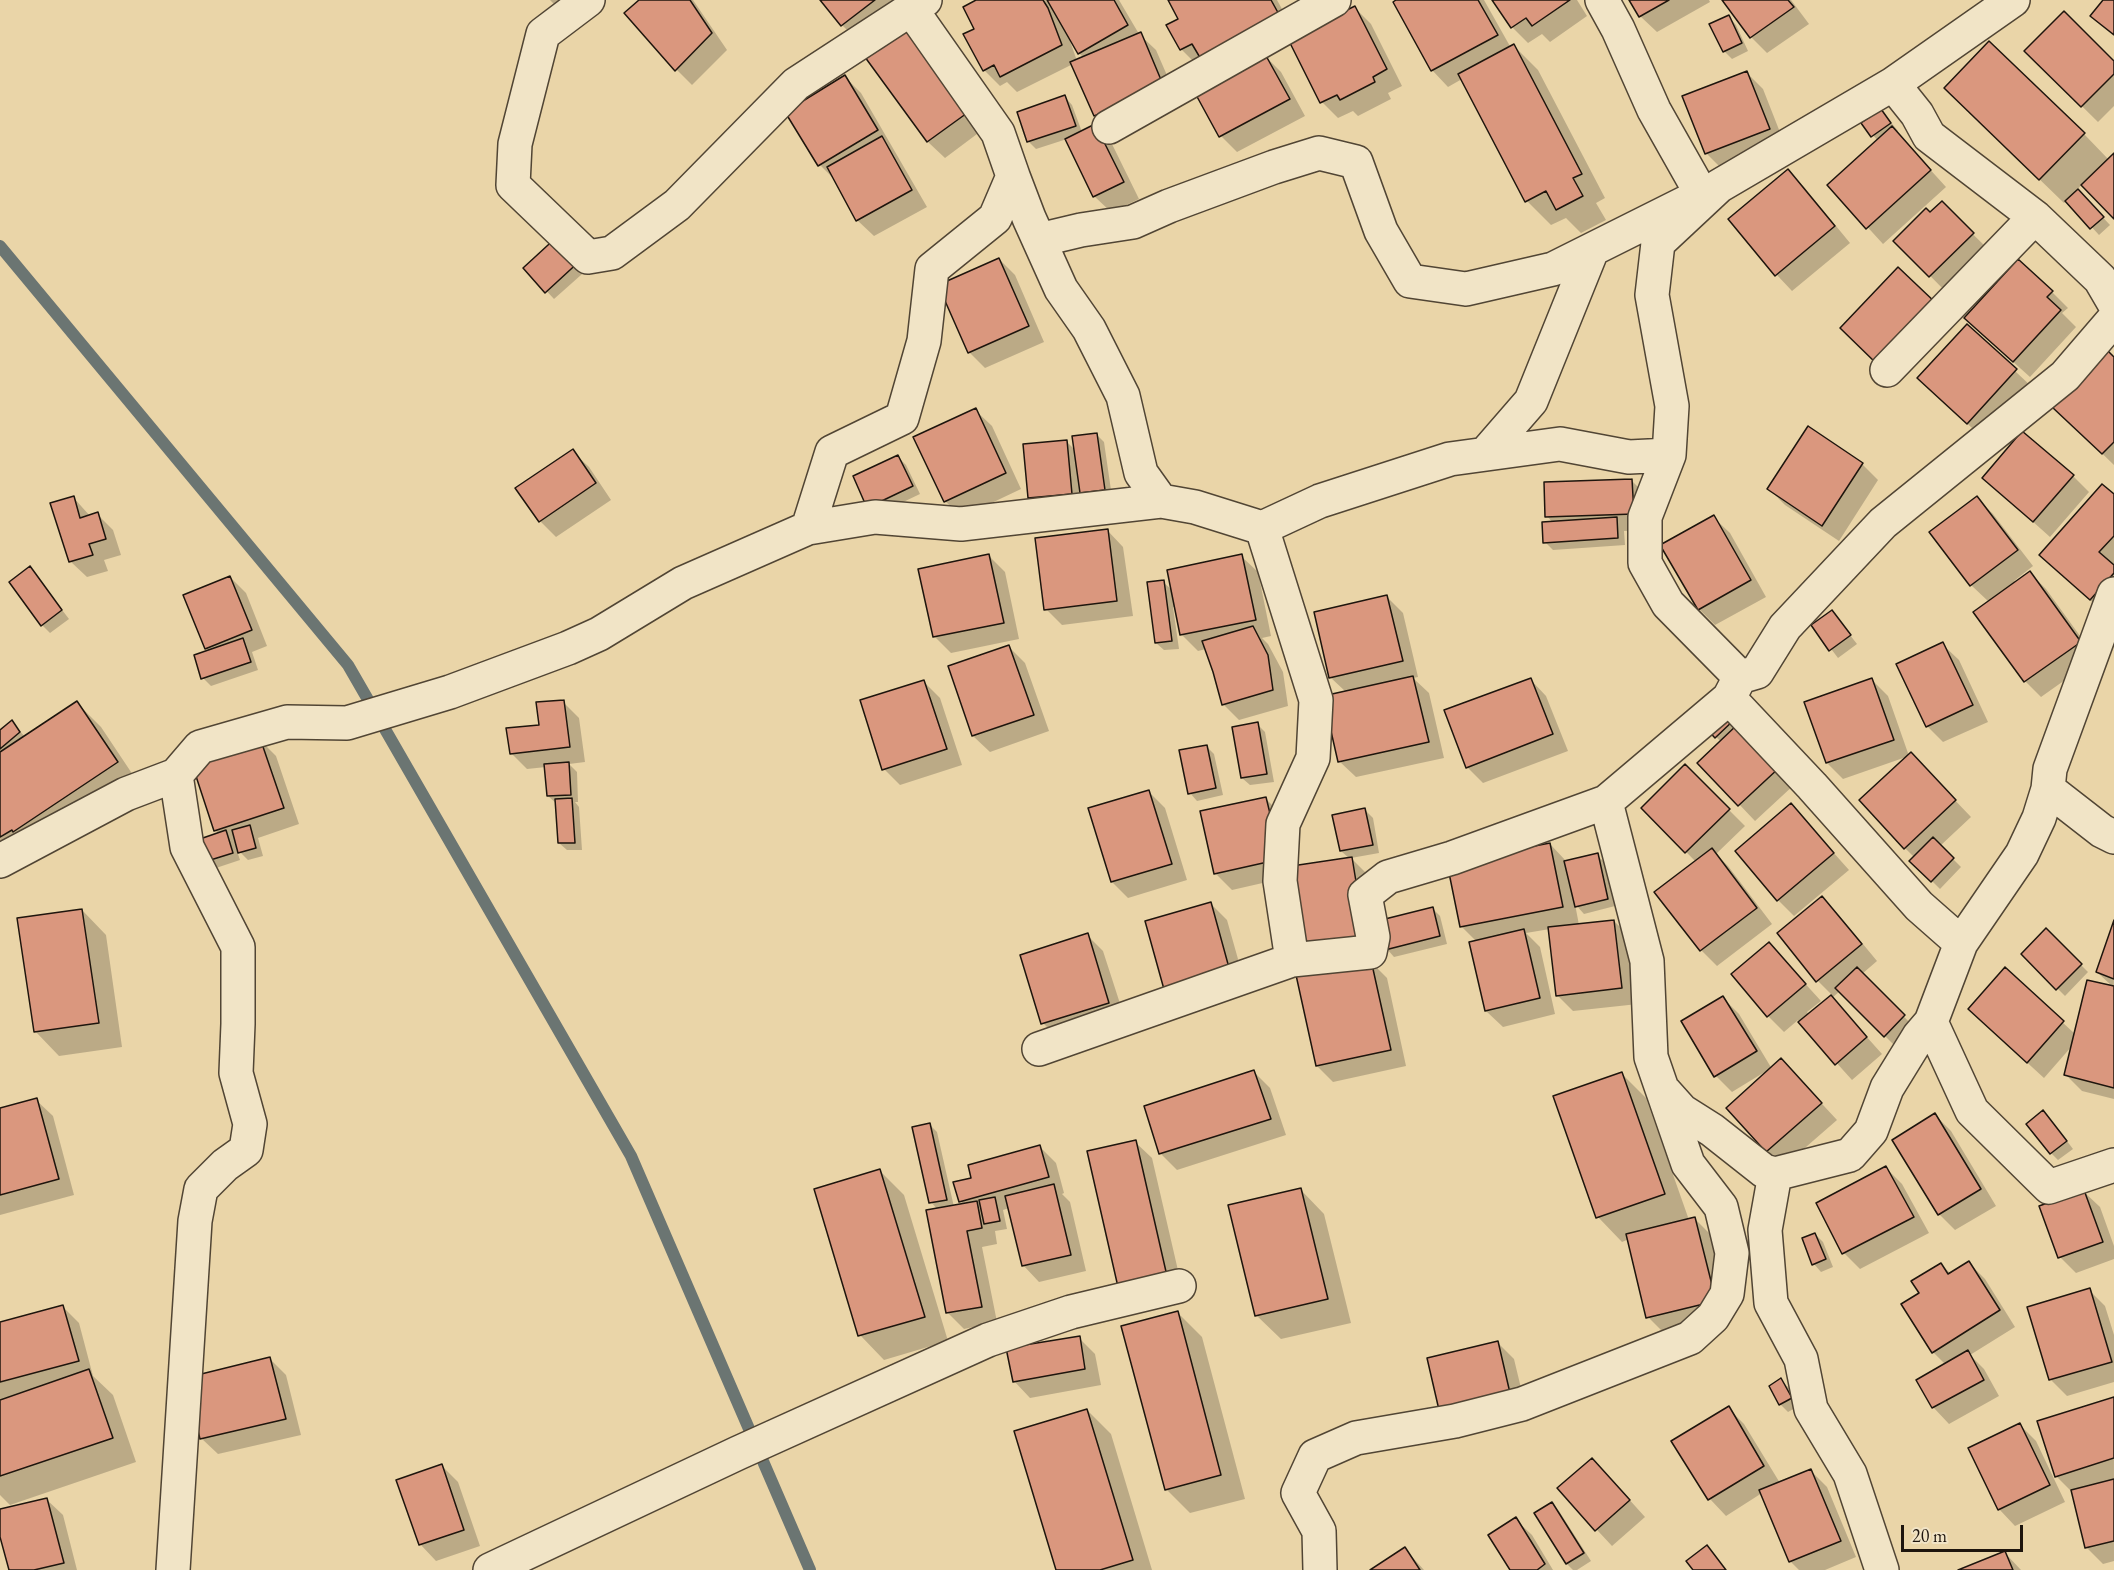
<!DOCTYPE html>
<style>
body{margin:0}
#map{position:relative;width:2114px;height:1570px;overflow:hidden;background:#ead5a8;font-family:"EB Garamond",serif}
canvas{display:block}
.scale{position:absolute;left:1901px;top:1525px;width:122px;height:27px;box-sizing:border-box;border:3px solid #1e150d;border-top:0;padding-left:8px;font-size:18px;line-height:21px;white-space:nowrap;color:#1e150d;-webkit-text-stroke:4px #f1e4c6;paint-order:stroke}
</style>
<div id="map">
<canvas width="2114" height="1570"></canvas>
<div class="scale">20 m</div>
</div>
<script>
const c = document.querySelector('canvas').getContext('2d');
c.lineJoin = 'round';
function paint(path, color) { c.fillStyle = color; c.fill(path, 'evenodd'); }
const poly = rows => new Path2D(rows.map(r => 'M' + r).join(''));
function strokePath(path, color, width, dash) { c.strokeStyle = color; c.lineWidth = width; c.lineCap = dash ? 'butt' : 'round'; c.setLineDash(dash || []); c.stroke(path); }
const shadow = poly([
 [550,0,569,0,559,9],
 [641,0,693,0,727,50,692,85,676,69],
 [822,0,905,0,858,41,842,25],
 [979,0,1119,0,1139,34,1156,50,1179,103,1111,132,1095,115,1073,64,1017,92,1007,82,1000,86,984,70,976,29],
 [1070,37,1079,53,1084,58,1077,61,1069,38],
 [1172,0,1277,0,1297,36,1354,7,1371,24,1402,86,1388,93,1391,99,1358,116,1353,111,1338,118,1322,102,1289,38,1197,65,1181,49,1180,19],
 [1400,0,1484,0,1511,48,1514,46,1538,70,1605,198,1596,203,1606,220,1581,233,1566,218,1551,225,1527,201,1462,79,1448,87,1432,70],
 [1494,0,1577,0,1587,16,1550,42,1542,34,1528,43,1512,27],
 [1631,0,1709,0,1710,2,1657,32,1640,16],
 [1724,0,1791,0,1809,24,1767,53,1751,37],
 [1729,17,1736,25,1748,51,1732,59,1724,51,1711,25],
 [2026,51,2114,63,2114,106,2098,122],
 [864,54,989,125,945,158,928,142],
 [1265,56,1281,72,1305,116,1237,152,1221,136,1197,93],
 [1747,73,1763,89,1785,145,1722,169,1706,153],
 [845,77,861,93,927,207,874,236,857,220,836,181,820,165],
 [1065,97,1072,105,1082,132,1111,142,1139,199,1111,212,1094,196,1067,139,1036,149,1028,141],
 [1881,110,1898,131,1896,132,1946,187,1883,244,1829,185,1878,141,1863,123],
 [1970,112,2084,134,2109,160,2114,155,2114,217,2082,184,2077,190,2110,225,2099,235,2067,200,2064,203],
 [1788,171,1804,187,1850,243,1792,291,1776,274],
 [1941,203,1989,250,1946,292,1896,241],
 [560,236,590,267,554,299,525,268],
 [999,259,1015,275,1044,342,985,368,969,352],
 [2052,292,2068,308,2062,313,2076,327,2030,377,1982,334],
 [1967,326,2032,387,1984,439,1935,394],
 [2114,359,2114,465,2054,407],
 [975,410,992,426,1021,489,962,517,945,501],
 [1096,434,1104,442,1112,497,1045,514,1029,497,1066,441,1076,451],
 [572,451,589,467,611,500,556,537,540,521],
 [898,457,906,465,920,494,876,515],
 [1862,464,1878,480,1839,541,1785,505,1769,489],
 [2073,476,2089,492,2050,537,1984,478],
 [1631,480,1647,496,1649,530,1624,531,1625,545,1553,550,1545,542,1553,523,1547,516],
 [2114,496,2114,607,2107,615,2057,571],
 [73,497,90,516,97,514,113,530,121,555,104,560,108,571,87,577,70,561],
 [1977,498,1993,514,2033,566,2014,581,2016,583,2030,573,2046,589,2096,658,2041,697,2025,681,1989,602,1971,585],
 [1713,517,1730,533,1766,597,1715,625,1699,609],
 [1107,530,1123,547,1133,616,1062,625,1046,609],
 [989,556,1005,572,1019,639,951,653,935,637],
 [1241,556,1258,572,1271,636,1262,638,1268,644,1283,672,1288,706,1239,720,1223,704,1206,649,1198,651,1182,635,1176,607,1173,607,1179,649,1164,650,1156,643,1163,582,1173,591],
 [30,568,69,619,50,633,42,625],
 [230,577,246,593,267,646,252,652,258,670,211,686,203,678,209,651,206,648],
 [1387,597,1403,613,1418,677,1413,678,1429,693,1444,758,1356,777,1339,761,1346,692,1330,677],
 [1832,612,1857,644,1838,658,1813,625],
 [1942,644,1959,660,1988,722,1943,742,1927,726],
 [1009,647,1025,663,1049,731,990,752,973,736,950,667],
 [1530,679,1546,696,1568,751,1483,783,1467,767],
 [1872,680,1888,696,1909,756,1927,771,1971,817,1940,846,1961,867,1940,889,1912,861,1915,858,1905,848,1909,756,1843,779,1827,763],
 [924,682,940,698,962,765,900,785,884,769],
 [563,702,579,718,585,762,569,764,577,772,578,802,575,802,579,807,582,850,567,850,559,843,557,804,548,796,546,767,527,769,511,753],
 [77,703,101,727,141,787,22,863,0,840,0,732,12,722,25,737],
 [1734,717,1795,784,1755,821,1700,763,1721,742,1707,727],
 [1257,724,1265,732,1274,782,1250,785,1242,778],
 [260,740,276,756,299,824,258,838,263,856,248,860,236,848,240,860,213,869,205,861,219,834,215,830],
 [1206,746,1214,754,1223,795,1197,801,1190,793],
 [1685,766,1745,826,1716,854,1728,866,1772,924,1717,966,1701,950,1696,862,1643,808],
 [1149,792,1165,808,1187,880,1128,898,1112,882],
 [1265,798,1282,815,1294,867,1350,859,1341,851,1365,810,1373,818,1379,853,1351,858,1368,875,1369,960,1387,978,1406,1066,1333,1082,1317,1066,1289,877,1232,890,1216,874],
 [1791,805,1849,870,1794,916,1778,900],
 [1550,844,1566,861,1597,855,1605,863,1615,906,1584,914,1575,904,1579,925,1614,921,1630,937,1638,1004,1573,1011,1557,995,1550,929,1526,933,1540,947,1555,1014,1503,1027,1486,1011,1476,941,1461,926],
 [1822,898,1838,914,1877,961,1862,974,1920,1033,1901,1052,1840,991,1832,998,1882,1054,1852,1080,1798,1020,1784,1032,1768,1016,1769,944,1821,1001,1807,1012,1809,1015,1832,995,1818,981],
 [1211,904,1227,920,1247,991,1183,1008],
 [1432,908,1440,916,1447,944,1394,957,1387,949],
 [82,910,106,935,122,1047,59,1056,35,1031],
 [2114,924,2114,1099,2082,1091,2066,1075,2072,1046,2044,1078,1986,1025,2005,969,2075,1034,2113,987,2097,972],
 [2046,930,2088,972,2065,996,2023,954],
 [1087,935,1103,951,1125,1019,1059,1039,1043,1023],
 [1723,998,1739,1014,1772,1069,1797,1077,1837,1120,1783,1167,1728,1108,1768,1070,1732,1092,1716,1076],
 [1254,1072,1270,1088,1286,1135,1177,1170,1161,1154,1146,1107],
 [1621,1073,1646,1098,1689,1220,1695,1219,1711,1235,1732,1317,1664,1333,1648,1317,1629,1239,1622,1242,1598,1217],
 [36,1100,53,1116,74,1195,0,1215,0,1110],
 [1935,1115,1951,1131,1996,1206,1955,1230,1939,1214],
 [2051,1120,2073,1149,2058,1160,2051,1153],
 [929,1124,937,1132,954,1207,964,1205,960,1201,972,1179,1040,1147,1056,1163,1064,1193,1062,1194,1070,1202,1086,1271,1039,1282,1023,1265,1009,1208,1003,1210,1007,1229,995,1231,997,1244,982,1247,997,1322,964,1329,948,1313,938,1210,931,1202],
 [1135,1142,1152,1158,1183,1292,1136,1302],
 [1886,1168,1902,1184,1929,1233,1860,1269,1844,1253],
 [880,1171,904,1195,948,1341,884,1360,860,1335],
 [1300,1189,1324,1214,1351,1323,1281,1339,1256,1315],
 [2083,1191,2100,1207,2114,1246,2114,1259,2076,1273,2060,1257],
 [1815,1234,1823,1242,1833,1267,1821,1272,1814,1264],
 [1969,1263,1985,1279,2015,1327,1970,1355,1984,1369,1999,1396,1949,1424,1933,1407,1918,1380,1946,1365,1933,1352,1921,1293,1941,1264,1951,1274],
 [2089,1290,2105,1306,2114,1335,2114,1382,2067,1396,2050,1379],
 [63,1307,79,1323,93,1376,113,1395,136,1462,10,1505,0,1495,0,1324],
 [1178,1313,1202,1337,1245,1499,1190,1513,1166,1489],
 [1079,1338,1095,1354,1101,1385,1030,1398,1014,1381],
 [1498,1343,1514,1359,1526,1409,1457,1425],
 [270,1359,286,1375,301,1435,218,1454,201,1438],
 [1781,1380,1789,1388,1799,1406,1788,1412,1780,1404],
 [2114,1398,2114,1561,2103,1564,2087,1548,2073,1493,2056,1476],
 [1728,1408,1744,1424,1780,1483,1811,1471,1827,1487,1856,1557,1825,1570,1799,1570,1790,1561,1762,1493,1726,1516,1710,1499,1673,1441],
 [1087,1410,1111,1434,1152,1570,1058,1570],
 [2020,1425,2036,1441,2065,1502,2015,1526,1999,1509],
 [442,1466,458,1482,480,1546,436,1561,420,1544],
 [1608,1476,1645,1517,1612,1546,1559,1489],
 [46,1499,63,1515,77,1570,10,1570,0,1531,0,1511],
 [1552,1504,1559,1511,1591,1561,1577,1570,1573,1570,1567,1564,1536,1514],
 [1515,1519,1532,1535,1553,1570,1512,1570],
 [1405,1549,1424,1570,1372,1570],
 [2005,1553,2021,1570,1962,1570]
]);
const stream = poly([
 [0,246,348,665,631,1156,810,1570]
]);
const building = poly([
 [639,0,690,0,712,33,675,71,624,13,639,0],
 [820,0,875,0,841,26,820,0],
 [976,0,1043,0,1048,8,1062,45,1000,77,994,65,983,71,963,34,974,29,963,7,976,0],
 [1047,0,1114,0,1128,25,1078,54,1047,0],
 [1271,0,1281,18,1202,61,1192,44,1180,50,1166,25,1178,19,1168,0,1271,0],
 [1396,0,1478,0,1498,35,1431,71,1393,2,1396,0],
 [1492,0,1570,0,1532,26,1526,18,1511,28,1492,0],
 [1629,0,1669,0,1639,17,1629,0],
 [1722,0,1788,0,1794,7,1750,38,1722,0],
 [2103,0,2114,0,2114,35,2090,16,2103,0],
 [1355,6,1387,69,1373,77,1375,82,1340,100,1337,95,1320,103,1288,39,1355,6],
 [2064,11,2114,61,2114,74,2081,107,2024,51,2064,11],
 [1729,15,1742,43,1723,52,1709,24,1729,15],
 [909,19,974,108,927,142,862,53,909,19],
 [1141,32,1164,87,1094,116,1070,62,1141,32],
 [1989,41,2085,133,2039,180,1944,88,1989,41],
 [1514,44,1582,174,1573,178,1583,196,1556,210,1546,191,1525,202,1458,74,1514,44],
 [1265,54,1290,99,1219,137,1195,93,1265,54],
 [1747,71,1770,129,1705,154,1682,96,1747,71],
 [845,75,878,130,818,166,785,112,845,75],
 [1065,95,1076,126,1027,142,1017,112,1065,95],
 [1881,109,1891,123,1871,137,1861,123,1881,109],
 [1095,124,1124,182,1093,197,1065,139,1095,124],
 [1892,126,1931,170,1866,229,1827,185,1892,126],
 [882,136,912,190,856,221,827,167,882,136],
 [2114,153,2114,219,2081,185,2114,153],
 [1788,169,1835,226,1775,276,1728,219,1788,169],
 [2078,189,2104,217,2090,229,2065,201,2078,189],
 [1942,201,1974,233,1929,277,1893,241,1926,208,1930,212,1942,201],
 [560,234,583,258,545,293,523,268,560,234],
 [999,258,1029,326,968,353,938,285,999,258],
 [2018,259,2053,291,2047,297,2061,310,2013,362,1964,318,2018,259],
 [1898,267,1938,305,1879,366,1840,328,1898,267],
 [1967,324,2017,369,1967,424,1917,378,1967,324],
 [2107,350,2114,357,2114,442,2102,454,2052,407,2107,350],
 [976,408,1006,473,944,502,913,437,976,408],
 [1808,426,1863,463,1822,526,1767,489,1808,426],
 [2022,431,2074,475,2033,522,1982,478,2022,431],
 [1097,433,1105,490,1080,493,1072,436,1097,433],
 [1067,440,1072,494,1028,498,1023,444,1067,440],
 [573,449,596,483,539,522,515,488,573,449],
 [898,455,913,486,867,508,853,476,898,455],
 [1632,479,1634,514,1545,517,1544,482,1632,479],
 [2102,484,2114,494,2114,536,2099,552,2114,565,2114,573,2090,600,2039,555,2102,484],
 [74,496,80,518,98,512,106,539,89,544,93,555,69,562,50,503,74,496],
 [1977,496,2018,550,1970,586,1929,532,1977,496],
 [1714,515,1751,580,1698,610,1660,545,1714,515],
 [1617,517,1618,538,1543,543,1542,522,1617,517],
 [1108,529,1117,601,1044,610,1035,538,1108,529],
 [989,554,1004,623,933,637,918,569,989,554],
 [1242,554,1256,620,1180,635,1167,570,1242,554],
 [30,566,62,610,41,626,9,582,30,566],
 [2030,571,2081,642,2024,682,1973,612,2030,571],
 [230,576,252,630,205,649,183,595,230,576],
 [1164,580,1172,641,1155,643,1147,582,1164,580],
 [1387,595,1403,661,1329,678,1314,612,1387,595],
 [1832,610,1851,635,1829,651,1811,625,1832,610],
 [1253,626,1268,655,1273,690,1222,705,1213,672,1202,641,1253,626],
 [243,638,251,662,201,679,194,655,243,638],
 [1943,642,1973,705,1926,727,1896,664,1943,642],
 [1009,645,1034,715,972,736,948,666,1009,645],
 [1413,676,1429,742,1338,762,1323,696,1413,676],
 [1531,678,1553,734,1466,768,1444,710,1531,678],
 [1872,678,1894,740,1826,763,1804,702,1872,678],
 [924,680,947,749,882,770,860,700,924,680],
 [564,700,570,747,510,754,506,728,539,725,536,702,564,700],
 [77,701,118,762,13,832,12,830,0,837,0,752,77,701],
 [1736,718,1715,738,1705,727,1736,718],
 [12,720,20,732,0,749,0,730,12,720],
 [1258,722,1267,774,1241,778,1232,727,1258,722],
 [1739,723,1780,767,1738,806,1697,763,1739,723],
 [260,738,284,808,214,831,191,761,260,738],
 [1207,745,1216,788,1188,794,1179,750,1207,745],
 [1911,752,1956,800,1904,849,1859,800,1911,752],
 [569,762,571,795,547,796,544,764,569,762],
 [1685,764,1730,809,1685,853,1641,808,1685,764],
 [1149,790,1172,864,1111,882,1088,808,1149,790],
 [1266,797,1281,859,1214,874,1200,811,1266,797],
 [572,798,575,843,558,843,555,799,572,798],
 [1791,803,1834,853,1777,901,1735,851,1791,803],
 [1365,808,1373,845,1340,851,1332,815,1365,808],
 [250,825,256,848,238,853,232,830,250,825],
 [226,830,233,853,204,862,197,840,226,830],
 [1933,837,1954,858,1931,882,1909,861,1933,837],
 [1550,843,1563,907,1460,927,1447,863,1550,843],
 [1712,848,1757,908,1700,951,1654,892,1712,848],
 [1598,853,1608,899,1575,907,1564,861,1598,853],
 [1352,857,1366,943,1299,952,1285,867,1352,857],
 [1822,896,1862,944,1816,982,1777,933,1822,896],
 [1211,902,1231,975,1165,993,1145,921,1211,902],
 [1433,907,1440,936,1385,950,1377,921,1433,907],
 [82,909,99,1023,34,1032,17,918,82,909],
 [1614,920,1622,988,1556,996,1548,927,1614,920],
 [2114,920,2114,979,2096,972,2114,920],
 [2046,928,2082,964,2056,990,2021,954,2046,928],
 [1524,929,1540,998,1485,1011,1469,942,1524,929],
 [1088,933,1109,1003,1041,1024,1020,955,1088,933],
 [1769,942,1806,984,1767,1017,1731,974,1769,942],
 [1371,960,1391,1050,1316,1066,1296,975,1371,960],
 [1857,967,1905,1015,1884,1037,1835,988,1857,967],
 [2005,967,2064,1021,2027,1063,1968,1009,2005,967],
 [2087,980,2114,986,2114,1088,2064,1075,2087,980],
 [1831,995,1867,1037,1835,1065,1798,1022,1831,995],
 [1723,996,1757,1051,1714,1077,1681,1021,1723,996],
 [1781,1058,1822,1103,1766,1152,1726,1108,1781,1058],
 [1254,1070,1271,1119,1159,1154,1144,1106,1254,1070],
 [1622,1072,1665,1194,1596,1218,1553,1096,1622,1072],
 [37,1098,59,1179,0,1195,0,1108,37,1098],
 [2043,1110,2067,1141,2050,1154,2026,1124,2043,1110],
 [1935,1113,1981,1189,1938,1215,1892,1140,1935,1113],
 [930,1123,947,1200,929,1203,912,1127,930,1123],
 [1136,1140,1167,1276,1118,1287,1087,1151,1136,1140],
 [1040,1145,1049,1177,959,1202,953,1182,971,1178,968,1165,1040,1145],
 [1886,1166,1914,1217,1842,1254,1816,1203,1886,1166],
 [880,1169,925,1317,858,1336,814,1189,880,1169],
 [1054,1184,1071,1255,1022,1266,1005,1196,1054,1184],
 [1301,1188,1328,1299,1255,1316,1228,1205,1301,1188],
 [2084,1190,2103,1242,2058,1258,2039,1206,2084,1190],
 [995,1197,1000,1221,984,1224,979,1200,995,1197],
 [977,1201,982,1228,967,1231,982,1307,946,1313,926,1210,977,1201],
 [1695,1217,1716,1301,1646,1318,1626,1234,1695,1217],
 [1815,1233,1826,1259,1812,1265,1802,1238,1815,1233],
 [1969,1261,2000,1310,1932,1353,1901,1304,1919,1293,1911,1281,1941,1263,1948,1274,1969,1261],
 [2090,1288,2112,1362,2049,1380,2027,1307,2090,1288],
 [63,1305,79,1361,0,1382,0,1322,63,1305],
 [1178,1311,1221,1475,1165,1490,1121,1326,1178,1311],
 [1080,1336,1085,1369,1013,1382,1006,1348,1080,1336],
 [1498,1341,1510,1393,1439,1410,1427,1358,1498,1341],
 [1968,1350,1984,1380,1932,1408,1916,1380,1968,1350],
 [270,1357,286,1419,200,1439,185,1378,270,1357],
 [89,1369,113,1438,0,1476,0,1400,89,1369],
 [1781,1378,1792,1398,1779,1405,1769,1386,1781,1378],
 [2114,1397,2114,1458,2055,1477,2037,1421,2114,1397],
 [1729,1406,1764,1466,1708,1500,1671,1441,1729,1406],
 [1087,1409,1133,1560,1100,1570,1056,1570,1014,1431,1087,1409],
 [2020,1423,2050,1485,1998,1510,1968,1448,2020,1423],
 [1592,1458,1630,1500,1595,1531,1557,1488,1592,1458],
 [442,1464,464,1530,419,1545,396,1480,442,1464],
 [1811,1469,1841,1541,1789,1562,1759,1490,1811,1469],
 [2114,1479,2114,1541,2085,1548,2071,1490,2114,1479],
 [47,1498,64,1563,34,1570,9,1570,0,1537,0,1509,47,1498],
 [1552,1502,1584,1553,1566,1564,1534,1513,1552,1502],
 [1516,1517,1545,1564,1537,1570,1510,1570,1488,1535,1516,1517],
 [1707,1545,1726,1570,1693,1570,1686,1561,1707,1545],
 [1405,1547,1420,1570,1370,1570,1405,1547],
 [2005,1551,2013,1570,1958,1570,2005,1551]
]);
const street = poly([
 [588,0,543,34,515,144,513,185,588,257,612,253,677,205,796,84,925,0],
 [1602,0,1618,29,1654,110,1702,195],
 [1893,84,1917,114,1929,136,2035,217,2100,279,2114,303],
 [1109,127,1334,0],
 [1013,176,1029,218,1061,289,1089,329,1123,396,1141,473,1161,501],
 [1039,240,1081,230,1133,222,1169,206,1274,167,1319,153,1356,162,1381,231,1410,281,1466,289,1553,269,1685,203],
 [1887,370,2035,217],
 [1485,454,1531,401,1592,250],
 [808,528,832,452,902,418,924,341,932,269,995,218,1013,176,998,133,911,9],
 [1262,528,1316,700,1313,758,1283,824,1280,881,1292,960],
 [1740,677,1668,604,1645,563,1645,517,1669,455,1672,406,1652,295,1658,243,1719,186,1893,84,2013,0],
 [1729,698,1812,786,1919,906,1961,943],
 [2048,789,2102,831,2114,837],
 [0,861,126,794,176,775,200,747,287,722,347,723,450,692,568,648,599,634,683,583,808,528,875,517,961,524,1161,501,1195,507,1262,528,1320,501,1450,459,1560,444,1629,457,1669,455],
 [1931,1022,1972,1111,2049,1187,2114,1165],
 [1039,1049,1292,960,1370,952,1373,937,1365,895,1388,877,1452,858,1606,802,1729,698,1740,677,1757,672,1785,627,1883,523,2065,376,2114,319],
 [1665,1092,1682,1111,1712,1130,1764,1171,1775,1174,1765,1230,1771,1303,1801,1359,1811,1409,1850,1474,1882,1570],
 [1775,1174,1850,1155,1871,1131,1887,1088,1919,1036,1931,1022,1961,943,2022,854,2039,818,2048,789,2050,769,2114,594],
 [173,1570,195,1221,201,1189,225,1165,246,1150,250,1124,236,1073,238,1024,238,947,187,847,176,775],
 [490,1570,738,1453,988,1340,1071,1312,1179,1286],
 [1320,1570,1319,1531,1298,1493,1315,1456,1356,1438,1455,1421,1522,1404,1690,1338,1713,1317,1727,1294,1732,1253,1721,1207,1688,1164,1651,1057,1647,961,1606,802]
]);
paint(shadow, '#0003');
strokePath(stream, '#6b7572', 12);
paint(building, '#da977e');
strokePath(building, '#1e150d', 1.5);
strokePath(street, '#514534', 36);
strokePath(street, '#f1e4c6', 33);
</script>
